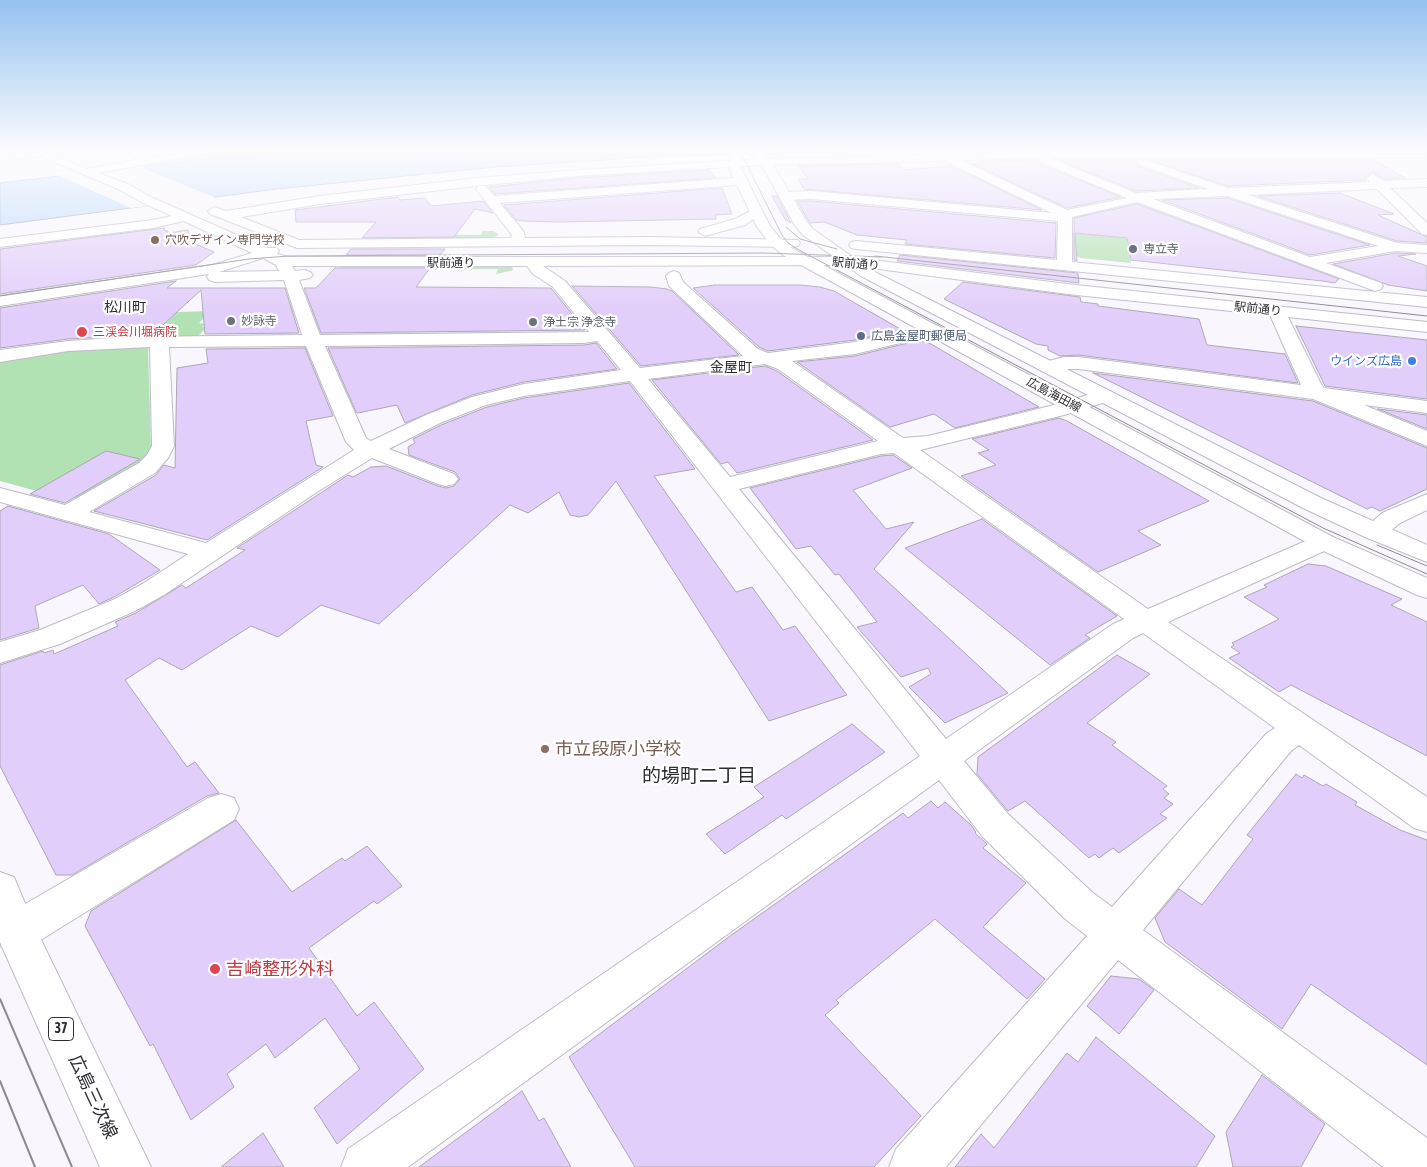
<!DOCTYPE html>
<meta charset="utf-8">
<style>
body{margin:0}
canvas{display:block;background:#f9f7fd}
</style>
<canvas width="1427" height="1167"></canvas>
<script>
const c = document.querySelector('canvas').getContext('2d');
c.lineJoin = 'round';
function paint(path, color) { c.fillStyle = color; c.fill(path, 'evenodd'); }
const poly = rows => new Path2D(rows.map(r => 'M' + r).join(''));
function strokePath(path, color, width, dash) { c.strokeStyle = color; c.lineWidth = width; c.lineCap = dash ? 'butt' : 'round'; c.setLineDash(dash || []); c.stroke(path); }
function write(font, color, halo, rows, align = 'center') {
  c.font = font + ' "Asap Condensed","Noto Sans JP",sans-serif'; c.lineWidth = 4.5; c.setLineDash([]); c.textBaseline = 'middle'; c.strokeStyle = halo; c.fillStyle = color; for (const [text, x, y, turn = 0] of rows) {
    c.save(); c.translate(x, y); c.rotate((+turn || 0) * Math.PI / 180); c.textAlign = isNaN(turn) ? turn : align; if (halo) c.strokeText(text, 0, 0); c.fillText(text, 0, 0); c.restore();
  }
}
const green = poly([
 [212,151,270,151,134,166,144,163],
 [483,231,494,231,499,235,490,239,362,239,385,234,481,235],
 [1073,233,1134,239,1127,242,1131,263,1081,258,1074,255],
 [512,266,513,270,510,271,496,274,498,269,353,270,335,267],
 [211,311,199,323,205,324,202,327,207,327,198,336,151,336,178,312],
 [142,346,148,348,151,448,148,456,140,465,85,497,66,499,0,481,0,361,73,351]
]);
const water = poly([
 [274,151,869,151,648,157,495,167,277,189,0,225,0,183,274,151]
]);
const pier = poly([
 [145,165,142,168,216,198,131,208,58,175]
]);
const building = poly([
 [1038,160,1039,164,1121,197,1067,208,973,164,983,163,981,161,1038,160],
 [1059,160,1135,160,1134,162,1137,166,1199,188,1136,191,1059,160],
 [1150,160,1374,160,1405,178,1384,179,1373,172,1366,176,1366,180,1228,186,1150,160],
 [898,164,904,170,951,166,1042,210,804,189,798,179,808,179,799,166,898,164],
 [709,170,716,178,495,194,489,187,578,178,709,170],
 [722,188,732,214,715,215,716,219,560,222,523,221,516,220,504,205,722,188],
 [1340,193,1394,214,1378,215,1427,237,1427,243,1397,241,1258,196,1340,193],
 [772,196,777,196,791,223,785,219,772,196],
 [398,197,400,200,425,198,431,206,483,201,493,213,475,209,454,237,362,238,376,222,296,222,295,210,398,197],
 [1227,198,1370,245,1310,255,1162,200,1227,198],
 [797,201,811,201,1056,223,1055,258,905,244,907,240,857,235,824,222,810,223,797,201],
 [1137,204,1339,279,1335,283,1322,281,1131,260,1127,238,1075,233,1077,261,1074,260,1074,218,1137,204],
 [164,228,165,231,168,231,168,233,188,230,191,242,214,252,196,265,0,294,0,249,164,228],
 [351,249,445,249,440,255,346,255,351,249],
 [1396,253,1416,254,1398,256,1427,266,1427,291,1388,285,1333,264,1396,253],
 [900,255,1078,273,1079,283,897,261,900,255],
 [335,268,430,268,416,287,551,288,585,330,321,333,304,288,316,288,335,268],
 [176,281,167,288,285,288,299,333,205,334,201,290,152,335,68,339,0,348,0,308,176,281],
 [963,282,1080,297,1081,302,1098,304,1098,306,1199,319,1207,345,1285,354,1298,383,1078,355,1060,356,1048,350,1048,346,1036,344,944,299,963,282],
 [715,285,800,285,820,287,834,291,902,330,855,340,768,351,759,347,693,288,715,285],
 [572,286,651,287,667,289,672,291,739,355,641,366,572,286],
 [1296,326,1427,340,1427,399,1325,386,1296,326],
 [920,340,931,344,1039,407,955,428,934,414,890,427,797,362,855,356,920,340],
 [596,343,617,369,524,382,472,395,405,423,397,405,358,413,356,412,328,348,584,345,596,343],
 [305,348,333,416,306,421,316,465,323,467,207,540,94,511,156,475,164,465,175,468,177,368,208,363,206,349,305,348],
 [765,366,777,371,873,440,737,473,728,462,721,464,652,380,765,366],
 [1093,373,1313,401,1427,448,1427,489,1380,511,1372,507,1367,509,1093,373],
 [629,383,695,469,654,476,736,592,752,587,783,630,795,626,847,695,769,721,616,481,588,515,579,517,570,515,559,492,528,513,510,505,379,624,321,605,278,637,251,626,182,670,159,658,125,680,187,767,195,762,219,793,207,796,72,875,56,875,0,766,0,665,43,651,44,653,53,650,54,654,118,626,115,622,136,613,182,585,186,588,245,550,237,548,348,475,353,477,371,467,386,466,438,486,446,488,454,486,460,479,455,472,409,455,408,447,415,443,413,439,441,425,487,407,524,398,629,383],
 [1378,409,1427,415,1427,429,1378,409],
 [1059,418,1067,421,1209,501,1138,531,1161,545,1098,572,961,476,996,465,978,453,989,450,972,439,1059,418],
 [106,451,140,459,65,503,30,494,106,451],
 [893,455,912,468,853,490,886,529,914,522,874,569,1008,693,945,723,909,687,931,674,928,668,901,677,857,627,877,622,839,574,835,575,811,546,796,549,750,488,881,456,893,455],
 [8,506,109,534,160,570,114,597,99,604,83,585,35,606,39,628,0,640,0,511,8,506],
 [982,519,1117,616,1085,635,1090,638,1050,665,905,548,982,519],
 [1308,564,1326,566,1402,599,1391,605,1427,622,1427,756,1291,685,1279,692,1229,658,1240,653,1231,647,1234,645,1232,643,1279,619,1244,597,1267,587,1264,585,1308,564],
 [1117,655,1150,674,1087,723,1116,742,1112,745,1167,786,1163,789,1169,794,1164,798,1173,804,1160,814,1167,818,1119,853,1113,848,1099,858,1095,854,1089,858,1025,801,1008,811,977,774,978,757,1117,655],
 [852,724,885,752,786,819,782,815,725,854,706,834,764,797,754,787,852,724],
 [1296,774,1302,778,1304,775,1323,786,1326,784,1357,802,1355,805,1400,830,1427,840,1427,1065,1311,984,1282,1029,1165,942,1155,918,1179,889,1202,905,1253,839,1247,835,1296,774],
 [931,801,938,808,945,802,971,825,976,832,975,833,987,844,983,848,1026,883,983,927,1045,979,1027,999,935,919,836,1000,839,1003,825,1015,921,1116,874,1167,635,1167,569,1057,730,936,903,813,908,818,931,801],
 [236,820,292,892,342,858,345,861,367,846,402,886,377,904,374,901,309,948,357,1016,374,1002,424,1069,337,1144,314,1108,360,1069,325,1018,275,1058,266,1044,227,1074,234,1087,191,1120,153,1044,150,1046,85,926,91,911,236,820],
 [1111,976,1139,979,1154,990,1119,1034,1087,1006,1111,976],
 [1096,1037,1215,1136,1196,1167,955,1167,981,1134,994,1148,1067,1053,1078,1062,1096,1037],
 [1262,1075,1325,1124,1301,1167,1233,1167,1226,1132,1262,1075],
 [522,1091,539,1121,544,1118,571,1167,419,1167,522,1091],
 [263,1133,284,1167,221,1167,263,1133]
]);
const minor = poly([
 [33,151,46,151,86,169,187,151,207,151,202,154,98,173,128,184,151,197,266,248,277,248,279,251,277,254,289,257,848,257,1076,285,1427,322,1427,332,1288,317,1321,384,1324,388,1427,401,1427,413,1364,405,1427,431,1427,446,1313,399,1078,369,1064,369,1048,373,1041,371,1038,367,1041,363,1064,357,1078,357,1301,385,1270,315,1076,295,848,265,543,266,565,281,640,368,743,356,669,286,666,276,669,273,674,271,679,273,683,282,758,349,768,353,855,342,933,325,939,326,942,330,939,334,933,335,855,354,792,361,903,438,928,436,1050,406,1105,390,1112,392,1115,396,1112,400,1064,415,920,450,1148,609,1315,537,1324,534,1333,537,1337,542,1333,547,1168,622,1427,797,1427,832,1414,828,1299,745,1291,751,1143,930,1427,1138,1427,1167,1383,1167,1118,960,946,1167,889,1167,896,1149,1087,936,1064,918,982,836,939,780,408,1167,341,1167,348,1149,920,756,630,381,524,396,486,405,440,423,389,449,454,474,458,479,454,484,446,486,438,484,372,458,317,492,164,595,135,611,60,644,0,663,0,642,40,630,115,599,144,583,188,554,0,502,0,488,65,505,139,463,147,455,152,446,150,347,68,351,0,362,0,350,68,341,129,337,302,335,284,280,215,282,209,280,207,277,209,274,0,306,0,296,212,265,252,253,184,221,153,228,0,247,0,239,153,220,172,216,143,203,120,190,41,156,0,161,0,155,33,151],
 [263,258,276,265,279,271,219,272,263,258],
 [292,266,527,266,533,274,553,287,589,332,320,335,299,280,310,278,313,275,310,272,305,270,295,271,292,266],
 [597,341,621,370,524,384,472,397,426,415,371,441,366,438,325,346,584,343,597,341],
 [306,346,346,442,354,450,206,543,89,512,155,473,168,458,174,446,169,347,306,346],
 [765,364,778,369,878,441,730,477,648,379,765,364],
 [894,453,1124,619,1113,624,946,739,739,489,881,454,894,453],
 [1143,633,1275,728,1267,733,1112,907,1092,892,1008,814,964,761,1133,638,1143,633],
 [1030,152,1427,152,1427,158,1049,158,1136,193,1208,189,1138,164,1136,162,1138,160,1142,159,1228,188,1370,182,1367,178,1373,174,1383,181,1427,179,1427,187,1390,188,1427,223,1427,235,1422,234,1377,189,1248,195,1397,243,1427,245,1427,253,1396,251,1326,263,1381,283,1383,286,1381,289,1375,291,1137,202,1072,217,1072,262,1427,297,1427,307,856,249,851,248,849,245,851,242,856,241,1057,260,1058,221,811,199,786,200,780,196,786,192,811,191,1052,213,945,161,762,165,578,176,476,186,320,204,241,217,299,240,511,238,512,235,476,189,478,186,486,186,494,196,734,178,740,182,738,185,500,203,524,232,525,238,649,237,798,240,800,243,798,246,793,247,649,245,297,248,210,214,208,211,215,207,226,211,320,196,476,178,578,170,762,159,1030,152],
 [1040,158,1040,162,1127,198,1067,210,960,160,1040,158],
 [1227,196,1378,246,1310,257,1153,199,1227,196],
 [756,208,763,212,745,225,705,236,698,232,700,229,735,219,756,208],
 [1427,494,1427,510,1400,523,1383,537,1374,540,1365,537,1361,532,1382,513,1427,494],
 [221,794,234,798,239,809,234,820,31,946,16,951,1,946,1,918,208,798,221,794]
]);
const major = poly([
 [727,151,737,151,743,163,741,168,770,226,781,239,793,249,1333,537,1427,578,1427,598,1417,595,1315,547,783,255,771,245,757,227,729,168,731,163,727,151],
 [748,151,759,151,773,165,807,222,813,229,871,270,1321,498,1427,545,1427,562,1365,537,1303,508,861,276,803,235,794,224,764,169,748,151],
 [0,872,14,877,34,925,151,1167,100,1167,0,942,0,872]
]);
const tramFar1 = poly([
 [740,151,782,235,788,243,799,250,1323,528,1427,574],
 [786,227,800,239,837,249],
 [875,256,1427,316],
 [0,296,249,259,289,256,763,253,882,257],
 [1377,545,1427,566]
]);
const tram = poly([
 [0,999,72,1167],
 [0,1081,35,1167]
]);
const markers = [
 [155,240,5,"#8d6e63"],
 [1133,249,5,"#6b7280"],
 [231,321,5,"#6b7280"],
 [533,322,5,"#6b7280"],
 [82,332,6,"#e0444e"],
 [861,336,5,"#5c6f8a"],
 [1412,361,5,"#3f7fe0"],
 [545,749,5,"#8d6e63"],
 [215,969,6,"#e0444e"]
];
const farEducationnames = [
 ["穴吹デザイン専門学校",165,240]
];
const farWorshipnames = [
 ["専立寺",1143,249],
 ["妙詠寺",241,321],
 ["浄土宗 浄念寺",543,322]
];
const farStreetnames = [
 ["駅前通り",451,263],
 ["駅前通り",856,264,5],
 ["駅前通り",1258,309,6],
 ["広島海田線",1054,395,28]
];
const farHealthnames = [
 ["三渓会川堀病院",93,332]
];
const farServicenames = [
 ["広島金屋町郵便局",871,336]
];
const farShopnames = [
 ["ウインズ広島",1402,361]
];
const farNeighbourhoodnames = [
 ["松川町",125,308],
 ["金屋町",731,368]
];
const shields = [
 [61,1029,25]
];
const shieldNames = [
 ["37",61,1029]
];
const nearEducationnames = [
 ["市立段原小学校",555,749]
];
const nearHealthnames = [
 ["吉崎整形外科",226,969]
];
const nearStreetnames = [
 ["広島三次線",93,1097,65]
];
const nearNeighbourhoodnames = [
 ["的場町二丁目",699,776]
];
paint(green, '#b2e1b3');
paint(water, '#b8d7fd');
strokePath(water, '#8ea4c0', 1);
paint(pier, '#f9f7fd');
paint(building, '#e2cefa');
strokePath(building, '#ada6b5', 1);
strokePath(minor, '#bebac9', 2);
strokePath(major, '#bebac9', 2);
paint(minor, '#fff');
paint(major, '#fff');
strokePath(tramFar1, '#8c8a90', 1);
strokePath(tram, '#8c8a90', 2);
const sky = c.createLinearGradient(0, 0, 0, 314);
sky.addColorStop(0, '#95c2f0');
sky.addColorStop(0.48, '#fcfbfe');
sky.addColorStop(1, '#fcfbfe00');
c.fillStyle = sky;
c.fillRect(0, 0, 1427, 314);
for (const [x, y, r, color] of markers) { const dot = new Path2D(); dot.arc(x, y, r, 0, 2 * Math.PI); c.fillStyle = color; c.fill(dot); strokePath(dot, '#fff', 2); }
write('12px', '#785e54', '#fff', farEducationnames, 'left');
write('12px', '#5b616d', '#fff', farWorshipnames, 'left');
write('12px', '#2d2c32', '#fff', farStreetnames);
write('12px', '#be3a42', '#fff', farHealthnames, 'left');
write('12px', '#4e5e75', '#fff', farServicenames, 'left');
write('12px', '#366cbe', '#fff', farShopnames, 'right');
write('14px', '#2d2c32', '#fff', farNeighbourhoodnames);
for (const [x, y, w] of shields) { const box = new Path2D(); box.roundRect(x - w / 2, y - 11.5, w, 23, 4); c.fillStyle = '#fff'; c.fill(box); strokePath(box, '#2d2c32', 1); }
write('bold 14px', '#2d2c32', null, shieldNames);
write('18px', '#785e54', '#fff', nearEducationnames, 'left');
write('18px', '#be3a42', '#fff', nearHealthnames, 'left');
write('18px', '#2d2c32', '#fff', nearStreetnames);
write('19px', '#2d2c32', '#fff', nearNeighbourhoodnames);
</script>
